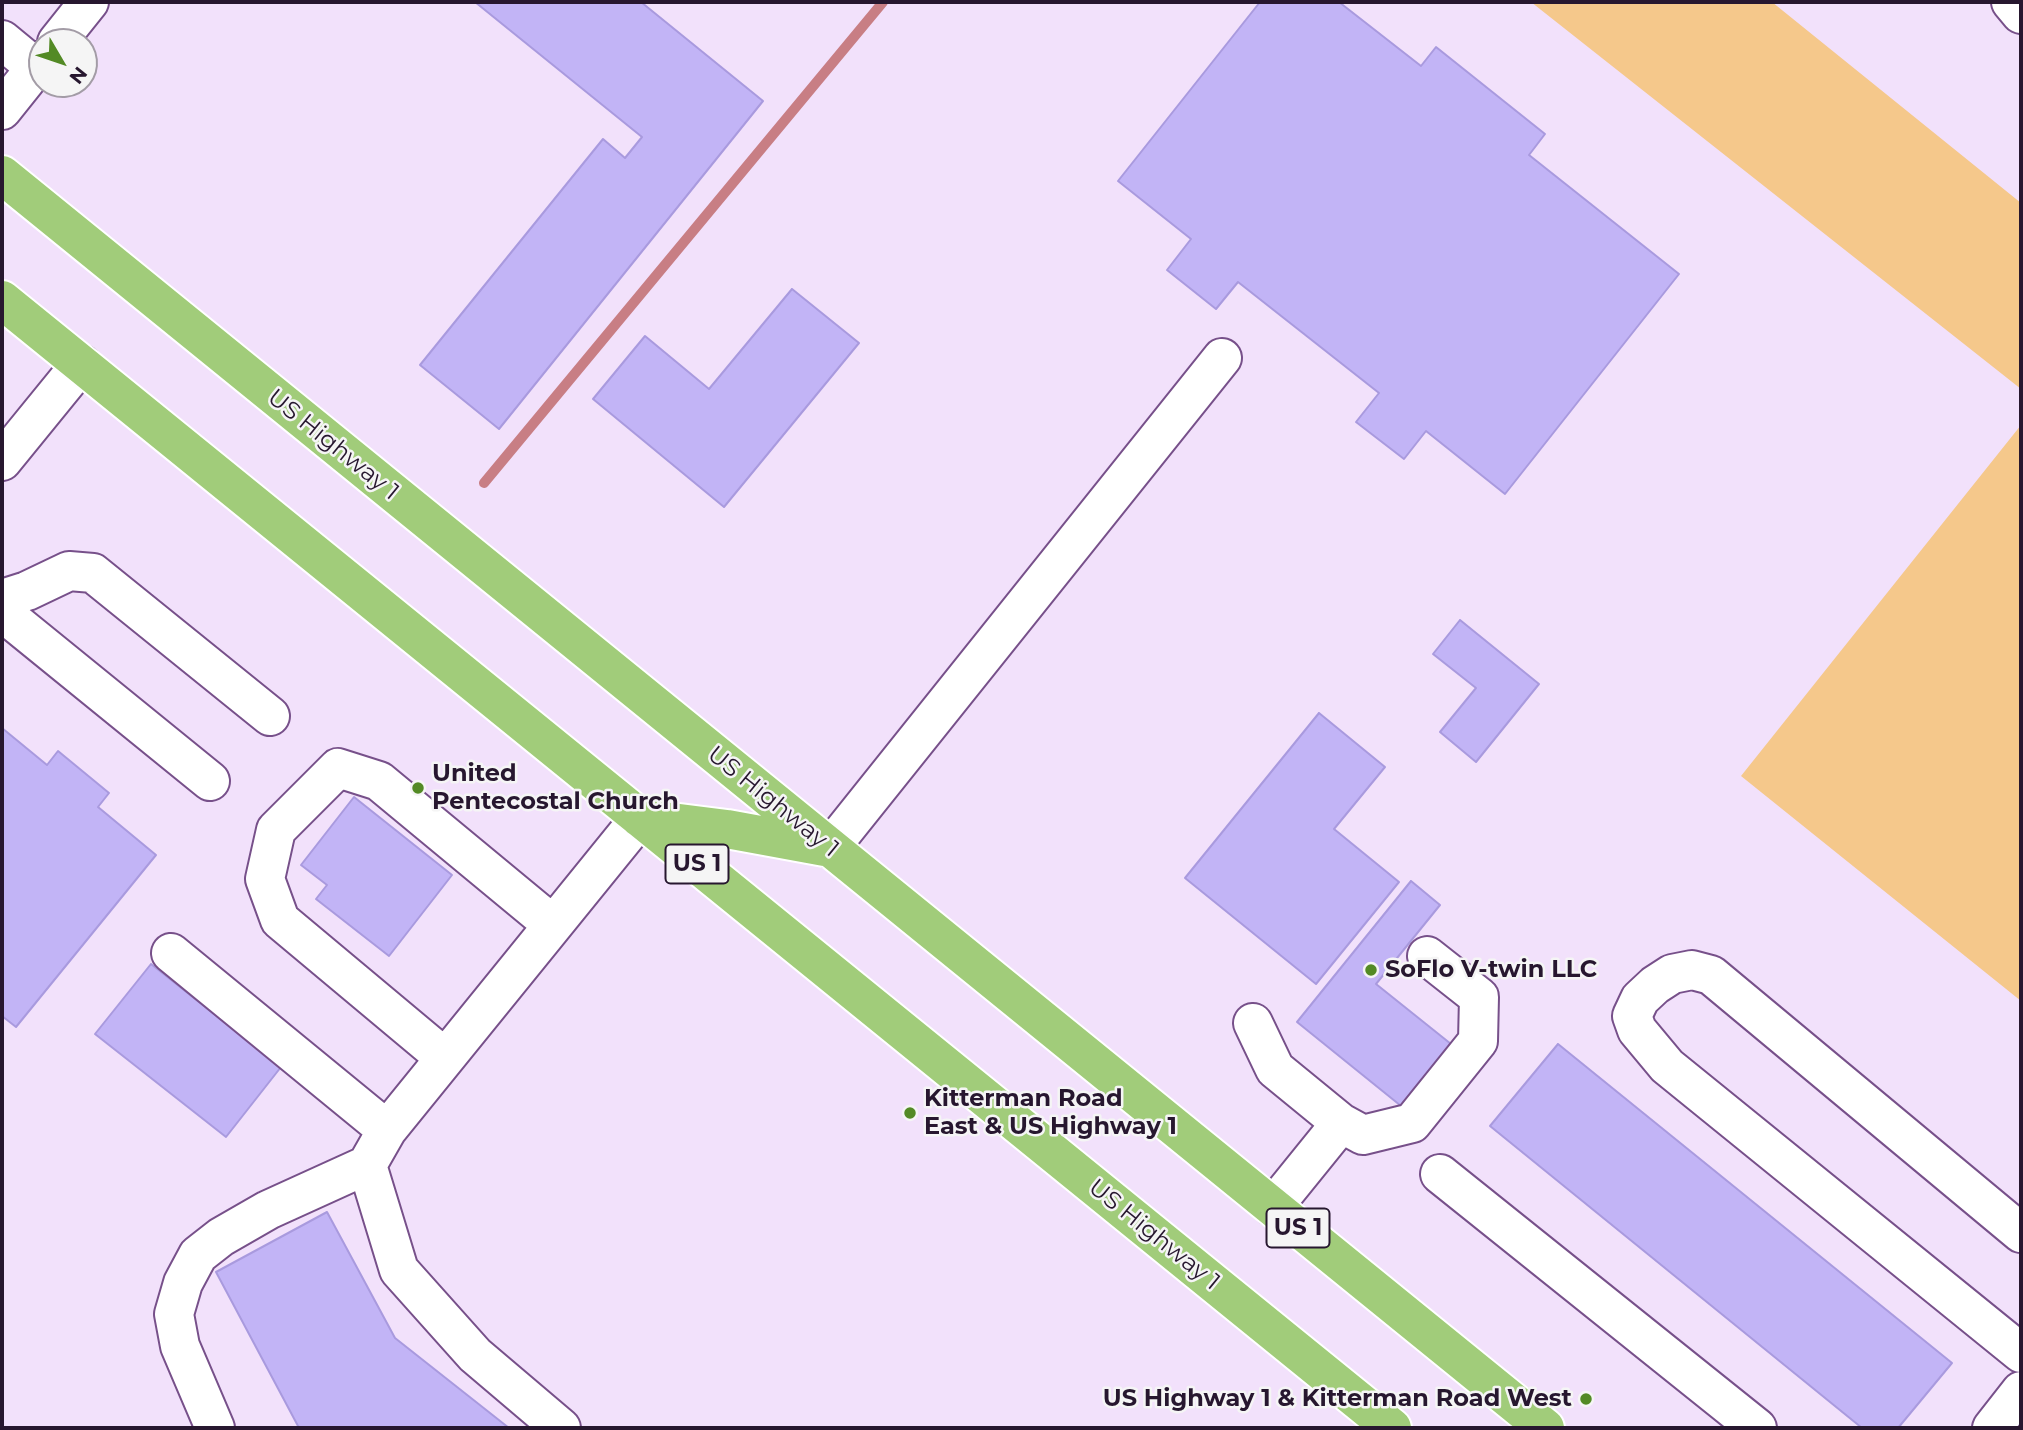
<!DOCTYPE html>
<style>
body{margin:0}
#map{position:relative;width:2023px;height:1430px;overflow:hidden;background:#f2e1fb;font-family:Montserrat,sans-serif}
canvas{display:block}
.frame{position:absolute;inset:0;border:4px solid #27172f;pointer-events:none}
.north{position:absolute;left:28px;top:28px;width:70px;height:70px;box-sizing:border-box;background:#f5f5f5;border:2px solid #a39ca6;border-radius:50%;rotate:129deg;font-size:19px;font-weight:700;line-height:28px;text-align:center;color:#27172f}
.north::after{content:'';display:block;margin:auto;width:24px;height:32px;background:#538a25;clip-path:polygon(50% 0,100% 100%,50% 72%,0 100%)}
</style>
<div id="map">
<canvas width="2023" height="1430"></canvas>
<div class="frame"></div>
<div class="north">N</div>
</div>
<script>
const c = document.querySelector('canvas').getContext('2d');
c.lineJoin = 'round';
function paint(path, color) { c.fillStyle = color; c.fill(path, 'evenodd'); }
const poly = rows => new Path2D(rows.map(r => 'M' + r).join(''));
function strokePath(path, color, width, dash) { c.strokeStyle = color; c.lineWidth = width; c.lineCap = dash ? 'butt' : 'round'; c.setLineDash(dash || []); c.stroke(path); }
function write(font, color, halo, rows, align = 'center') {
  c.font = font + ' Montserrat,sans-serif'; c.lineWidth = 5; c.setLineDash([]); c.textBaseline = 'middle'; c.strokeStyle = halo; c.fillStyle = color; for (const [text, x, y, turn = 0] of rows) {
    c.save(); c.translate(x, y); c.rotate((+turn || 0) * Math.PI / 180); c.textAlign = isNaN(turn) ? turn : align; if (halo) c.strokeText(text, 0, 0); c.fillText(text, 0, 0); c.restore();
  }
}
const green = poly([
 [1531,2,1772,2,2021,203,2021,389],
 [2021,425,2021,1001,1741,776]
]);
const stream = poly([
 [484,483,883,2]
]);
const building = poly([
 [475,2,641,2,763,101,499,429,420,365,603,139,625,158,642,137,475,2],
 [1260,2,1339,2,1421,66,1436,47,1545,134,1529,155,1679,274,1505,494,1426,431,1404,459,1356,422,1379,393,1238,282,1216,309,1167,270,1191,239,1118,181,1260,2],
 [792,289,859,343,724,507,593,399,645,336,709,389,792,289],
 [1460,620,1539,684,1476,762,1440,732,1476,688,1433,654,1460,620],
 [1319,713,1385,767,1334,829,1399,882,1316,984,1185,878,1319,713],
 [2,728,47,765,58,751,109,793,98,807,156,855,16,1027,2,1016,2,728],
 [354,797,452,875,389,956,316,899,327,885,301,865,354,797],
 [1411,881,1440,905,1376,984,1456,1048,1406,1110,1297,1022,1411,881],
 [151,964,281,1067,226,1137,95,1034,151,964],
 [1558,1044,1952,1363,1898,1428,1862,1428,1490,1126,1558,1044],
 [327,1212,395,1338,509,1428,301,1428,298,1426,216,1272,327,1212]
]);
const minor = poly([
 [2011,2,2021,14],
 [2,40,36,68],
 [57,42,89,2],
 [2,110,42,60],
 [2,461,81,364],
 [2,599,27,591,69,571,93,573,270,716],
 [2,612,210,781],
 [830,848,1222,358],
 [171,953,387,1130],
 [1253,1023,1275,1069,1341,1123,1273,1207],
 [445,1058,280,920,265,879,276,830,338,768,379,781,553,925],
 [1341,1123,1363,1135,1412,1123,1478,1041,1479,997,1427,956],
 [1440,1174,1757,1428],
 [2021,1233,1711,975,1692,970,1672,974,1655,985,1640,999,1632,1016,1637,1030,1667,1066,2021,1353],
 [215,1428,180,1346,174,1314,183,1283,198,1255,221,1237,268,1210,367,1165],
 [561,1428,475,1355,399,1270,367,1165,387,1130,640,818],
 [1992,1428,2021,1391]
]);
const major = poly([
 [2,175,1545,1428],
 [2,300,1392,1428],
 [640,818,727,829,825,847]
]);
const markers = [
 [418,788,7,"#538a25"],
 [1371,970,7,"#538a25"],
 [910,1113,7,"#538a25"],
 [1586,1399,7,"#538a25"]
];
const shields = [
 [697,864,63],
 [1298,1228,63]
];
const shieldNames = [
 ["US 1",697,864],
 ["US 1",1298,1228]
];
const streetNames = [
 ["US Highway 1",333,445,39],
 ["US Highway 1",773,802,39],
 ["US Highway 1",1154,1235,39]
];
const poiNames = [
 ["United",432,774],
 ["Pentecostal Church",432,802],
 ["SoFlo V-twin LLC",1385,970],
 ["Kitterman Road",924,1099],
 ["East & US Highway 1",924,1127],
 ["US Highway 1 & Kitterman Road West",1572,1399,"right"]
];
paint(green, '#f5c88b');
strokePath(stream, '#c87e84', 10);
paint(building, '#c2b4f6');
strokePath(building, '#a99ade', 2);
strokePath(minor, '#77508a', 42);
strokePath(major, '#fff', 42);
strokePath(minor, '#fff', 38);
strokePath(major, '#a1cc7a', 38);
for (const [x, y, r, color] of markers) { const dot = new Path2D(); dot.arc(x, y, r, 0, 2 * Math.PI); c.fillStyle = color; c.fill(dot); strokePath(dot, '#f5f5f5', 2.5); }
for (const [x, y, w] of shields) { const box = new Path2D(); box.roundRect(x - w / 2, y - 19.5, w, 39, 5); c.fillStyle = '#f5f5f5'; c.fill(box); strokePath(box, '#27172f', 2); }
write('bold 23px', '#27172f', null, shieldNames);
write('24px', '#27172f', '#f5f5f5', streetNames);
write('bold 24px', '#27172f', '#f5f5f5', poiNames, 'left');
</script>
